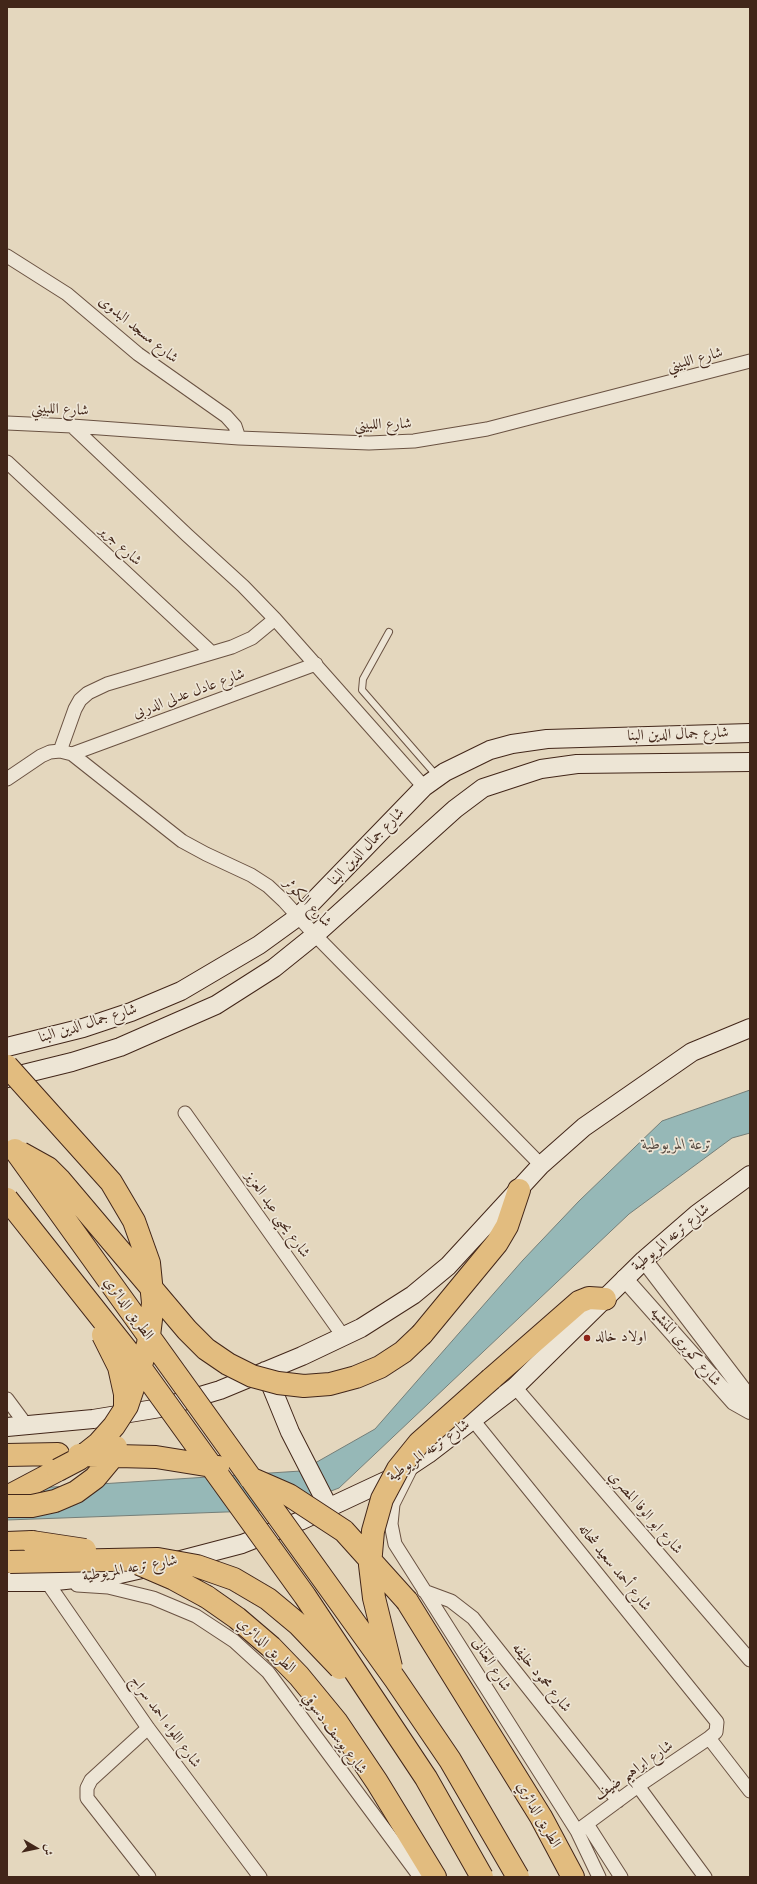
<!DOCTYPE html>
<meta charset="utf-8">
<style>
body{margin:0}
#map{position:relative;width:757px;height:1884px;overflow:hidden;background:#e4d7be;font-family:Cardo,Amiri,serif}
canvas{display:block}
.frame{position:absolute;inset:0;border:8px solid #422619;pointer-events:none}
.north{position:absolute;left:16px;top:1828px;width:40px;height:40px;-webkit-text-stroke:3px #ede5d5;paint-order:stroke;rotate:99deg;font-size:11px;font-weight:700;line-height:16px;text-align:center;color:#422619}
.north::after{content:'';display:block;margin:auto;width:14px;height:18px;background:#422619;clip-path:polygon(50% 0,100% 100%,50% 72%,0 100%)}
</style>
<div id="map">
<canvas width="757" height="1884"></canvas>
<div class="frame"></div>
<div class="north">ش</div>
</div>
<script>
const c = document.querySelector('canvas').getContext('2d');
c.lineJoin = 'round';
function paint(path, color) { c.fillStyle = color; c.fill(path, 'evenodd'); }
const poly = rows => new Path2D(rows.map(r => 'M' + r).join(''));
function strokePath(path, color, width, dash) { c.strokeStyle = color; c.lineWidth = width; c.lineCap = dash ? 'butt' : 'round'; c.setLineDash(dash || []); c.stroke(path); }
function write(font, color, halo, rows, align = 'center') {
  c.font = font + ' Cardo,Amiri,serif'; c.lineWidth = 3.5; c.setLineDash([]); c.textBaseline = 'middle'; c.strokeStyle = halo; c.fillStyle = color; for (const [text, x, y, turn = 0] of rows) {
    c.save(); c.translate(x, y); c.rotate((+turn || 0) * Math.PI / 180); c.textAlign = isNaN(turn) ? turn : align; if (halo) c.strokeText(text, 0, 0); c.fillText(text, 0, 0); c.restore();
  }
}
const water = poly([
 [750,1090,750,1133,732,1138,629,1214,339,1488,280,1510,7,1520,7,1490,301,1471,375,1429,523,1260,579,1201,662,1121,750,1090]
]);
const service = poly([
 [389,632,363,679,362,690,436,775]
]);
const minor = poly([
 [7,256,67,294,138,354,226,416,235,426,239,438],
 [7,423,72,426,239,438,369,443,414,441,487,429,750,361],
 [72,426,187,535,243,586,275,619,424,787],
 [7,462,212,653],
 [60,751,75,709,80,700,88,693,107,684,232,647,252,638,275,619],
 [72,754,316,664],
 [7,779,41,756,50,752,60,751,72,754,182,841,206,854,251,875,268,886,284,901,315,935,541,1165],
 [185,1113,343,1336],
 [515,1387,750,1660],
 [7,1399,27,1426],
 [473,1420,717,1722,716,1732,709,1738,638,1786,577,1831],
 [412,1466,393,1504,391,1524,395,1544,577,1831,599,1877],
 [47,1582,148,1728,260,1877],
 [77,1585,108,1587,153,1598,196,1616,234,1641,268,1672,420,1877],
 [424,1591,451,1601,473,1618,618,1801],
 [148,1728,91,1780,87,1788,87,1798,149,1877],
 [709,1738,750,1791],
 [638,1786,705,1877],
 [587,1824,621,1877]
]);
const tertiary = poly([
 [644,1260,744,1391,750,1405],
 [624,1278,734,1402,750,1411]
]);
const secondary = poly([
 [7,1047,83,1028,131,1012,181,991,259,945,299,916,424,787,445,772,490,750,512,744,547,739,750,733],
 [7,1078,72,1062,120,1047,216,1005,274,968,315,935,455,809,483,788,541,769,577,764,750,762],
 [265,1371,290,1432,329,1508],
 [7,1427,93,1419,160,1408,220,1390,302,1356,361,1328,413,1295,448,1266,541,1165,584,1127,692,1052,750,1028],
 [7,1582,47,1582,120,1574,177,1561,242,1544,300,1521,392,1478,428,1454,515,1387,644,1260,697,1214,750,1175]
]);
const motorway = poly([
 [422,1334,497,1243,507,1226,519,1190],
 [491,1379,579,1302,589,1298,605,1299],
 [7,1455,58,1454],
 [7,1497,58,1470],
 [7,1543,32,1542],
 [207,1597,237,1618,271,1647,299,1676,336,1721,377,1782,435,1877],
 [407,1601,541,1817,573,1877]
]);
const motorwayBridge = poly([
 [7,1066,111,1182,134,1221,149,1263,153,1303,148,1344,127,1406,114,1426,98,1444,79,1459,58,1470],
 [15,1150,395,1679,450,1760,518,1877],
 [21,1153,48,1168,60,1180,187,1330,206,1349,228,1364,252,1376,278,1383,304,1386,330,1384,356,1377,380,1367,403,1352,422,1334],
 [7,1199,137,1363,305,1596,426,1778,482,1877],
 [103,1335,119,1367,125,1394,125,1406],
 [79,1455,156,1457,218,1467],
 [250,1478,289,1495,344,1531,407,1601],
 [7,1506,32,1506,55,1501,76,1492,95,1478,110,1460,116,1447],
 [32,1542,85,1550],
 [10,1562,158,1559,197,1566,234,1579,268,1599,298,1624,340,1668],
 [139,1564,174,1579,207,1597],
 [391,1667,374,1598,370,1565,373,1531,382,1499,398,1469,419,1443,491,1379]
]);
const markers = [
 [587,1338,4,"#8f2418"]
];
const streetNames = [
 ["شارع مسجد البدوى",138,330,39],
 ["شارع اللبيني",695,360,-15],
 ["شارع اللبيني",60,410,3],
 ["شارع اللبيني",383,425,-1],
 ["شارع جرير",120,546,43],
 ["شارع عادل عدلى الدربى",189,694,-20],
 ["شارع جمال الدين البنا",678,735,-2],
 ["شارع جمال الدين البنا",367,847,-46],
 ["شارع الكوثر",307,903,46],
 ["شارع جمال الدين البنا",88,1024,-17],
 ["شارع يحيى عبد العزيز",277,1215,55],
 ["شارع ترعه المريوطية",671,1238,-40],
 ["الطريق الدائري",128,1309,54],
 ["شارع كوبرى المنشيه",685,1347,49],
 ["شارع ترعه المريوطية",429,1451,-35],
 ["شارع ابو الوفا المصري",645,1513,49],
 ["شارع أحمد سعيد شحاته",614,1568,51],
 ["شارع ترعه المريوطية",130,1569,-10],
 ["الطريق الدائري",266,1646,43],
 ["شارع العنانى",491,1665,58],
 ["شارع محمود خليفه",541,1678,51],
 ["شارع اللواء احمد سراج",165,1722,54],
 ["شارع يوسف دسوقي",334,1734,53],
 ["شارع ابراهيم ضيف",634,1771,-35],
 ["الطريق الدائري",538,1815,60]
];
const poiNames = [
 ["اولاد خالد",595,1338]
];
const waterNames = [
 ["ترعة المريوطية",677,1145]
];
paint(water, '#96b8b7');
strokePath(water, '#747e78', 1);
strokePath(service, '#6a5242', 8);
strokePath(minor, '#6a5242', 15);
strokePath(tertiary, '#6a5242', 18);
strokePath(secondary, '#422619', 20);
strokePath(motorway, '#422619', 24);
strokePath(service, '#ede5d5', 6);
strokePath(minor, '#ede5d5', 13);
strokePath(tertiary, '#ede5d5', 16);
strokePath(secondary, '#ede5d5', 18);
strokePath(motorway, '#e2bc7f', 22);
strokePath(motorwayBridge, '#422619', 24, []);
strokePath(motorwayBridge, '#e2bc7f', 22);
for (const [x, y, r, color] of markers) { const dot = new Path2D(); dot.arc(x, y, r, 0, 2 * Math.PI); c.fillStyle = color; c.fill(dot); strokePath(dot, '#ede5d5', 1.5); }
write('15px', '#422619', '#ede5d5', streetNames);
write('15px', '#422619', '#ede5d5', poiNames, 'left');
write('italic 16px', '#574a40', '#ede5d5', waterNames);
</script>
